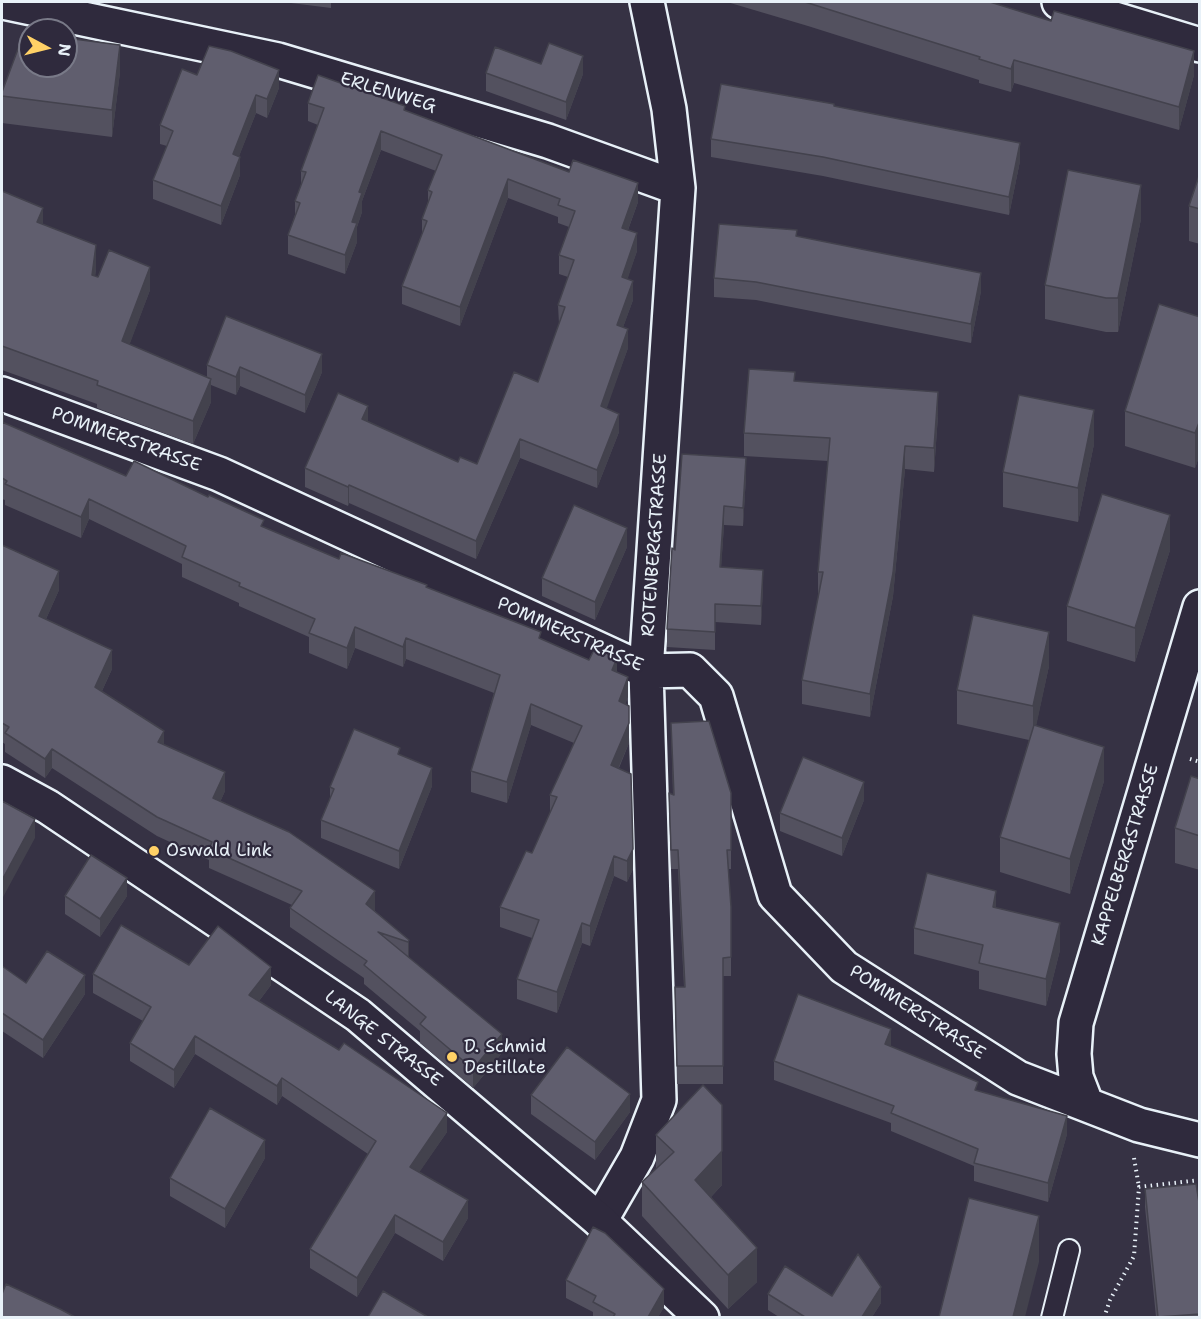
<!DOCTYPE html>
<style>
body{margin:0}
#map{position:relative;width:1201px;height:1319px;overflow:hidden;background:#363244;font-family:"Shantell Sans",sans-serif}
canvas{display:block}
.frame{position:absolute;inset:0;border:3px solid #e8f1f8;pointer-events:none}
.north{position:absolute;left:18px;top:18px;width:60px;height:60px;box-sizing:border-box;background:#2f2a3d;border:2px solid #797a88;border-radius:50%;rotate:97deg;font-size:16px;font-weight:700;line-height:24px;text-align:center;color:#e8f1f8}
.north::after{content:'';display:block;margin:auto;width:21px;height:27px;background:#ffd166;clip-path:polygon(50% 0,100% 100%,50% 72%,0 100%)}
</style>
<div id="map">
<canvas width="1201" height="1319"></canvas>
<div class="frame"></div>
<div class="north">N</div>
</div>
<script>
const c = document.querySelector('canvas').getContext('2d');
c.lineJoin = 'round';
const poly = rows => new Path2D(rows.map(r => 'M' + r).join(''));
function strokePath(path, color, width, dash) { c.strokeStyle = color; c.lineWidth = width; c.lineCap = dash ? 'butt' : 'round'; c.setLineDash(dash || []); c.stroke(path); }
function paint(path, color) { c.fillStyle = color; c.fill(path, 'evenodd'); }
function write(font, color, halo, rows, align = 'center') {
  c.font = font + ' "Shantell Sans",sans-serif'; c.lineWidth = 4.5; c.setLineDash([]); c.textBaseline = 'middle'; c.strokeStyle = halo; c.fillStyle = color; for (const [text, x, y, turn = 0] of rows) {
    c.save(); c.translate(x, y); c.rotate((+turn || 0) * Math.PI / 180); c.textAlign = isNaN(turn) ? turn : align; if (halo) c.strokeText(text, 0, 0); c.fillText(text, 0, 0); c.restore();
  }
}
const path = poly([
 [1190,759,1200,762],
 [1134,1158,1139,1187],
 [1104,1318,1110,1300,1134,1256,1139,1187,1200,1180]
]);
const service = poly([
 [1052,1318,1069,1250]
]);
const minor = poly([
 [3,2,278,60,548,141,678,188],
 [1059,2,1200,45],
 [2,394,219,474,646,671,690,670,716,696,775,895,844,967,1018,1078,1139,1125,1200,1140],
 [1086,1103,1076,1077,1074,1054,1076,1023,1200,607],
 [600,1221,637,1157,659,1100,646,671,678,188,669,109,647,2]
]);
const secondary = poly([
 [2,782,48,807,358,1015,600,1221,702,1318]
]);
const wall = poly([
 [283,2,331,2,331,8],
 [538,2,554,2,554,3],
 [727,2,990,2,1194,75,1179,130,1014,83,1011,92,979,83,979,80,808,26],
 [541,64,583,74,566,120,486,91,486,73],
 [120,72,112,137,2,123,2,92],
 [197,75,279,88,267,118,256,113,239,156,240,175,221,225,153,199,153,180,167,146,160,144,160,125],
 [308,103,405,111,638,202,628,230,637,251,627,279,633,300,623,327,628,348,606,408,619,432,597,488,520,458,476,559,349,503,348,506,305,487,305,468,368,422,458,462,477,464,538,382,559,324,558,305,568,277,559,274,559,255,569,227,558,223,558,217,508,198,460,326,402,304,402,286,422,234,422,219,428,202,428,190,436,171,381,150,362,201,362,212,357,227,357,242,345,274,288,254,288,235,295,215,295,201,301,185,301,171,318,125,308,121],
 [834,106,1020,161,1009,215,823,176,711,157,711,139],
 [1200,173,1200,244,1189,241,1189,206],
 [2,191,96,269,95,276,150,290,129,345,207,377,207,365,322,372,305,413,240,386,236,395,211,385,211,402,193,444,97,408,97,404,2,370],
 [1141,219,1118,332,1106,332,1045,319,1045,285],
 [797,237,981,291,971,343,756,300,714,297,714,278],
 [1200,317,1200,454,1195,468,1125,446,1125,411],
 [795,381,938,415,934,472,905,469,893,596,870,717,802,704,802,680,819,595,818,595,818,572,828,461,744,456,744,433],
 [2,410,4,423,126,476,264,527,339,559,427,588,541,639,617,672,628,697,625,704,629,743,619,768,633,869,627,882,614,876,590,946,582,943,557,1013,517,999,517,979,532,938,500,927,500,907,532,853,550,813,550,795,574,743,531,725,507,803,471,792,471,771,494,693,406,659,403,667,355,648,347,669,309,653,309,637,239,606,239,603,182,577,182,564,89,519,81,538,5,505,5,500,2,499],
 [1094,444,1078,522,1003,507,1003,472],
 [746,476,743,526,724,525,721,567,763,588,761,625,715,622,715,650,667,647,667,629,675,550],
 [2,545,59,590,46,619,112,669,102,691,164,745,225,791,220,802,375,910,375,911,409,940,409,958,502,1053,473,1088,420,1043,420,1031,364,984,364,978,290,927,290,908,292,905,209,868,209,860,157,836,52,768,45,778,5,752,5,744,2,742],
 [627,547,595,620,542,596,542,578],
 [1170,550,1135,662,1067,641,1067,606],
 [1049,666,1036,725,1104,781,1070,894,1000,872,1000,837,1029,740,957,724,957,690],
 [671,723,731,793,731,869,728,869,731,907,731,976,723,976,723,1084,677,1084,675,987,684,987,678,869,671,869,669,793,673,795],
 [400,755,432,786,399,869,321,838,321,820,330,798,330,787],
 [1200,779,1200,870,1175,863,1175,828],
 [864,800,842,856,780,831,780,813],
 [65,896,127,896,100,937,65,914],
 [996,908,1060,950,1046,1006,979,989,979,971,914,954,914,928],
 [189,965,271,985,259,1001,447,1132,419,1172,468,1218,443,1261,395,1233,357,1297,310,1268,310,1249,368,1154,282,1096,277,1105,195,1054,174,1088,130,1061,130,1043,143,1021,93,993,93,974],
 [2,966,26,983,85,994,43,1058,2,1031],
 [891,1046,978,1091,1067,1134,1048,1202,974,1181,974,1166,891,1131,891,1123,774,1080,774,1061],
 [531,1095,630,1112,595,1160,531,1114],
 [656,1135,722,1185,711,1197,757,1282,728,1309,642,1216,642,1182,656,1169],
 [265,1158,225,1228,170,1196,170,1178],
 [1145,1189,1200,1209,1200,1317,1156,1317,1145,1207],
 [566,1280,664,1307,658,1317,593,1317,593,1312,566,1298],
 [768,1294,832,1296,881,1303,872,1317,779,1317,768,1310]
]);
const shadedWall = poly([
 [120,45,120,72,112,137,112,110],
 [1194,51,1194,75,1179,130,1179,107],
 [583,56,583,74,566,120,566,102],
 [1014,60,1014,83,1011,92,1011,69],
 [279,70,279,88,267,118,267,99],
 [256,95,256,113,233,172,233,154],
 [381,131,381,150,362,201,362,212,357,227,357,242,345,274,345,255,359,192],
 [1020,143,1020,161,1009,215,1009,197],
 [240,157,240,175,221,225,221,206],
 [508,179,508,198,460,326,460,307],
 [638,183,638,202,622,246,622,228],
 [1141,185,1141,219,1118,332,1118,298],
 [43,208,43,231,37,222],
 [637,233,637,251,622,296,622,277],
 [96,245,96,269,92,299,92,275],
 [150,267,150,290,122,365,122,341],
 [981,273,981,291,971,343,971,324],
 [633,281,633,300,617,344,617,325],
 [628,329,628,348,601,425,601,406],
 [322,354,322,372,305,413,305,395],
 [240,367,240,386,236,395,236,377],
 [211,379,211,402,193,444,193,421],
 [938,392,938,415,934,472,934,448],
 [368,406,368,425,362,419],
 [1094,410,1094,444,1078,522,1078,488],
 [4,411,4,432,2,438,2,417],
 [619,414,619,432,597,488,597,470],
 [1200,420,1200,454,1195,468,1195,433],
 [520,439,520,458,476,559,476,541],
 [905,446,905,469,893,596,870,717,870,694],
 [746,458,746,476,743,526,743,508],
 [349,485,349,503,348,506,348,487],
 [89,499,89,519,81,538,81,517],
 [724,506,724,525,720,585,720,567],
 [1170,515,1170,550,1135,662,1135,628],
 [627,528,627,547,595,620,595,602],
 [763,570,763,588,761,625,761,606],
 [59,571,59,590,39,635,39,616],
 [355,627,355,648,347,669,347,648],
 [1049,632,1049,666,1033,741,1033,706],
 [406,638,406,659,403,667,403,647],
 [112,650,112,669,95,706,95,687],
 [617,658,617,678,612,670],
 [628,677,628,697,619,722,619,701],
 [531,704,531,725,507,803,507,782],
 [629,723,629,743,611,785,611,765],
 [164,731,164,750,158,742],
 [1104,747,1104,781,1070,894,1070,859],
 [52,749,52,768,45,778,45,759],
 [432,768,432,786,399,869,399,851],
 [225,772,225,791,213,818,213,798],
 [864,782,864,800,842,856,842,838],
 [35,819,35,838,2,899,2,880],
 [633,849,633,869,627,882,627,861],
 [614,856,614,876,590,946,590,926],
 [127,878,127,896,100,937,100,919],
 [375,891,375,910,366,923,366,904],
 [996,891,996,918,993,907],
 [582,923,582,943,557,1013,557,992],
 [1060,923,1060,950,1046,1006,1046,979],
 [409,940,409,959,408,961,408,942],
 [271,967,271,985,249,1014,249,995],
 [85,975,85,994,43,1058,43,1040],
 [891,1029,891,1047,885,1044],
 [502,1034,502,1053,473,1088,473,1069],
 [195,1036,195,1054,174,1088,174,1070],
 [282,1078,282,1096,277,1105,277,1086],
 [630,1094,630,1112,595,1160,595,1142],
 [722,1105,722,1185,695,1214,695,1180],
 [447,1113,447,1132,410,1186,410,1167],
 [1067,1116,1067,1134,1048,1202,1048,1183],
 [265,1140,265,1158,225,1228,225,1209],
 [468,1200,468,1218,443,1261,443,1242],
 [395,1215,395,1233,357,1297,357,1278],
 [1039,1216,1039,1262,1025,1317,1013,1317],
 [757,1248,757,1282,728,1309,728,1275],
 [881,1287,881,1303,872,1317,862,1317],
 [664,1289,664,1307,658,1317,648,1317]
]);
const building = poly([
 [805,2,990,2,1051,21,1054,11,1194,51,1179,107,1014,60,1011,69,979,59,980,57,805,2],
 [24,33,30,34,30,66,66,66,66,38,120,45,112,110,2,96,2,92,24,33],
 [549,43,583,56,566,102,486,73,495,47,541,64,549,43],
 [209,46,231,51,279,70,267,99,256,95,233,154,240,157,221,206,153,180,173,131,160,125,182,69,197,75,209,46],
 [318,75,405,106,404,110,569,172,573,160,638,183,622,228,637,233,622,277,633,281,617,325,628,329,601,406,619,414,597,470,520,439,476,541,349,485,348,487,305,468,338,393,368,406,362,419,458,462,460,457,477,464,514,372,538,382,565,307,558,305,574,260,559,255,575,211,558,205,560,199,508,179,460,307,402,286,427,221,422,219,432,192,428,190,442,155,381,131,359,192,362,193,352,222,357,223,345,255,288,235,300,203,295,201,306,172,301,171,324,108,308,103,318,75],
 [721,84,834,104,834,106,1020,143,1009,197,823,157,711,139,721,84],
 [1068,170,1141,185,1118,298,1106,298,1045,285,1068,170],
 [1200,173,1200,209,1189,206,1200,173],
 [2,191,43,208,37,222,96,245,92,275,98,277,109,250,150,267,122,341,211,379,193,421,97,385,98,381,2,346,2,191],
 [719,224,797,230,796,236,981,273,971,324,756,282,714,278,719,224],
 [1159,304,1200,317,1200,420,1195,433,1125,411,1159,304],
 [226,316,322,354,305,395,240,367,236,377,207,365,226,316],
 [749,369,795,372,794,381,938,392,934,448,905,446,893,573,870,694,802,680,823,572,818,572,830,438,744,433,749,369],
 [1019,395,1094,410,1078,488,1003,472,1019,395],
 [2,422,126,476,134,461,208,497,209,495,264,520,261,526,339,559,341,553,427,585,426,587,541,632,539,638,589,660,595,648,617,658,612,670,628,677,619,701,629,706,629,723,611,765,631,774,633,849,627,861,614,856,590,926,582,923,557,992,517,979,539,920,500,907,526,851,532,853,557,797,550,795,582,726,531,704,507,782,471,771,500,675,406,638,403,647,355,627,347,648,309,633,315,619,239,586,240,583,182,557,186,546,89,499,81,517,5,484,7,481,2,478,2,422],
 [682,454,746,458,743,508,724,506,720,567,763,570,761,606,715,604,715,632,667,629,672,548,675,550,682,454],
 [1102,494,1170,515,1135,628,1067,606,1102,494],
 [574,505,627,528,595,602,542,578,574,505],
 [2,545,59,571,39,616,112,650,95,687,164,731,158,742,225,772,213,798,289,832,375,891,366,904,409,940,408,942,378,932,502,1034,473,1069,420,1024,426,1017,364,965,367,961,290,908,302,891,209,849,212,842,157,817,52,749,45,759,5,733,9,727,2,723,2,545],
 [973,615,1049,632,1033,706,957,690,973,615],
 [709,721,731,793,731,850,727,850,731,907,731,957,723,958,723,1066,677,1066,675,987,685,987,678,850,671,850,669,793,674,795,671,723,709,721],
 [1034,725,1104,747,1070,859,1000,837,1034,725],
 [354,729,400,748,398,754,432,768,399,851,321,820,334,789,330,787,354,729],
 [803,757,864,782,842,838,780,813,803,757],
 [1191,776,1200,779,1200,836,1175,828,1191,776],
 [2,801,35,819,2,880,2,801],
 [91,855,127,878,100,919,65,896,91,855],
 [927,873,996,891,993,907,1060,923,1046,979,979,963,983,945,914,928,927,873],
 [121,925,189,965,218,926,271,967,249,995,339,1050,344,1043,447,1113,410,1167,468,1200,443,1242,395,1215,357,1278,310,1249,376,1141,282,1078,277,1086,195,1036,174,1070,130,1043,151,1007,93,974,121,925],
 [47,951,85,975,43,1040,2,1013,2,966,26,983,47,951],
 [798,994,891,1029,885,1044,978,1082,975,1090,1067,1116,1048,1183,974,1163,978,1149,891,1113,894,1106,774,1061,798,994],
 [567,1047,630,1094,595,1142,531,1095,567,1047],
 [703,1085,722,1105,722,1151,695,1180,757,1248,728,1275,642,1182,674,1152,656,1135,703,1085],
 [210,1108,265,1140,225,1209,170,1178,210,1108],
 [1196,1184,1200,1209,1200,1314,1158,1317,1145,1189,1196,1184],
 [969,1198,1039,1216,1013,1317,939,1317,969,1198],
 [593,1227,605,1233,664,1289,648,1317,613,1317,615,1314,593,1302,596,1296,566,1280,593,1227],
 [858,1254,881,1287,862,1317,805,1317,768,1294,785,1266,832,1296,858,1254],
 [6,1284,60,1309,75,1317,2,1317,2,1294,6,1284],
 [383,1291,428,1317,368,1317,383,1291]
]);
const markers = [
 [154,851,6,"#ffd166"],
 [452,1057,6,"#ffd166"]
];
const streetNames = [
 ["ERLENWEG",388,93,17],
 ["POMMERSTRASSE",126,440,20],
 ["ROTENBERGSTRASSE",655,545,-86],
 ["POMMERSTRASSE",570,635,24],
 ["KAPPELBERGSTRASSE",1126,855,-73],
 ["POMMERSTRASSE",917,1013,33],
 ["LANGE STRASSE",383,1039,38]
];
const poiNames = [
 ["Oswald Link",166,851],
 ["D. Schmid",464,1047],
 ["Destillate",464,1068]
];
strokePath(service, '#e8f1f8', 24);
strokePath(minor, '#e8f1f8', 38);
strokePath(secondary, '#e8f1f8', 38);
strokePath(path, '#e8f1f8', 4, [1.5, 4.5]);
strokePath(service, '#2f2a3d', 20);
strokePath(minor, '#2f2a3d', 33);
strokePath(secondary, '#2f2a3d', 33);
paint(wall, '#53515f');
paint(shadedWall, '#43424d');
paint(building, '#605e6e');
strokePath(building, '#43424d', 1.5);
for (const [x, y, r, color] of markers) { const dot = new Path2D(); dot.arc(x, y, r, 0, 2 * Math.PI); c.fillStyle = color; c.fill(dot); strokePath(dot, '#2f2a3d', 2); }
write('18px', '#e8f1f8', '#2f2a3d', streetNames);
write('18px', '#e8f1f8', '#2f2a3d', poiNames, 'left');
</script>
